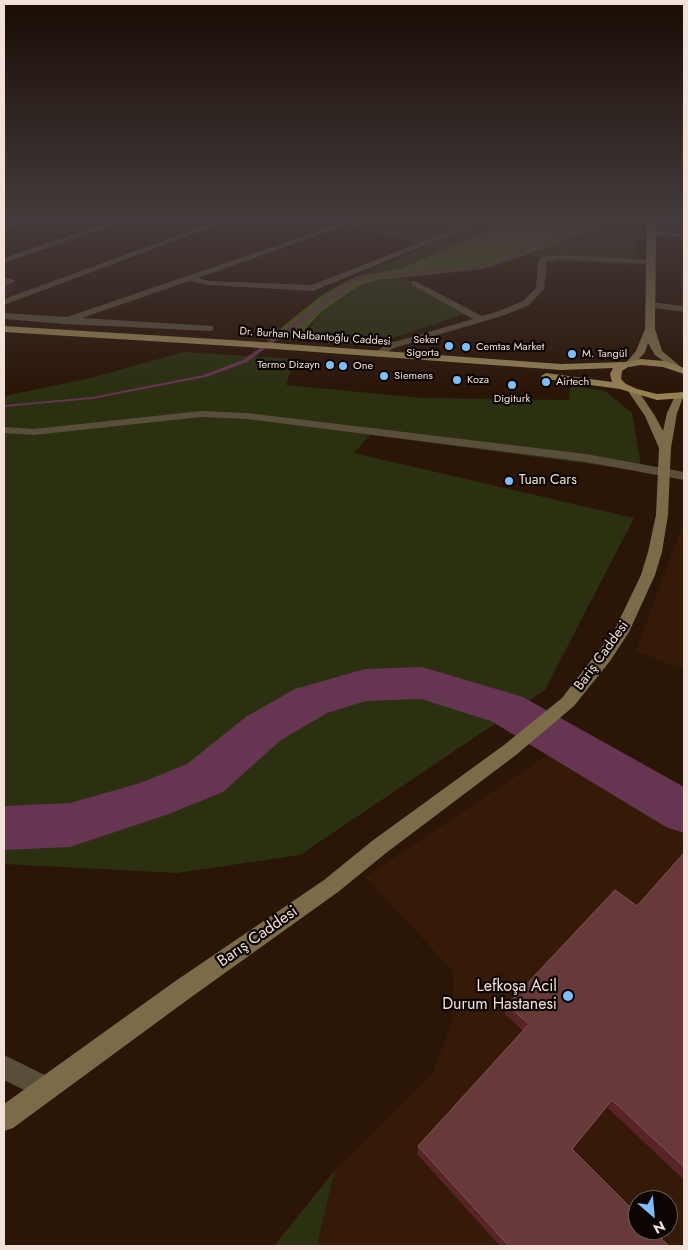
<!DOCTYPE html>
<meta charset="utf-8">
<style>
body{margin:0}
#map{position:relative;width:688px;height:1250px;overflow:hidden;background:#2b1507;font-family:Jost,sans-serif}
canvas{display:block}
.frame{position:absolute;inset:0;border:5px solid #f1e1d8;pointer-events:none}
.north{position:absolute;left:628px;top:1190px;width:50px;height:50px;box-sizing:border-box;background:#0d0502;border:1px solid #685d58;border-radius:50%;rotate:153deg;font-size:14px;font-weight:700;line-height:20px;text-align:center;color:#f1e1d8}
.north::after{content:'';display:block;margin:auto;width:18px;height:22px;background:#7dbef9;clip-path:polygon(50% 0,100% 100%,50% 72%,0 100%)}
</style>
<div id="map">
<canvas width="688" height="1250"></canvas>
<div class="frame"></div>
<div class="north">N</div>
</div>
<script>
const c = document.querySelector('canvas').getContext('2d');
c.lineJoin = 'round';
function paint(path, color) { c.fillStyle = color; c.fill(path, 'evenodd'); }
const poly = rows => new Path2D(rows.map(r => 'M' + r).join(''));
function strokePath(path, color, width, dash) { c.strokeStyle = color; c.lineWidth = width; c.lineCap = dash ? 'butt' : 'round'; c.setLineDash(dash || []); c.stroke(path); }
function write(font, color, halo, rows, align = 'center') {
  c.font = font + ' Jost,sans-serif'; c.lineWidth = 4.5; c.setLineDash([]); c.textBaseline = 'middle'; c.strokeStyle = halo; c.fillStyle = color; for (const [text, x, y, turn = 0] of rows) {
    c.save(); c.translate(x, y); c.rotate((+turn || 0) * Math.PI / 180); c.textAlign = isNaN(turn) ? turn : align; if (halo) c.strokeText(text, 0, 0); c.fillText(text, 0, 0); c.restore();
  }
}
const built = poly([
 [682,526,684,527,684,670,636,651],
 [564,744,684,823,684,1246,322,1246,318,1241,335,1170,433,1073,452,1021,453,971,365,877],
 [638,1200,668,1200,668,1230,638,1230]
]);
const green = poly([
 [354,219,541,219,535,222,484,232,400,269,355,277,428,246,340,224],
 [592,219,640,222,634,265,561,261,554,264,528,255,578,237,596,228],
 [406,278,464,314,384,341,301,341,321,312,359,286,377,280],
 [184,352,294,359,286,385,423,398,569,400,570,385,605,391,632,413,642,471,370,435,354,453,634,518,545,690,300,855,177,873,4,864,4,396,91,378],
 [335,1170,318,1241,322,1246,274,1246]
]);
const forest = poly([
 [541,219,592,219,597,228,544,249,483,269,377,280,359,286,321,312,296,340,266,340,322,295,355,277,400,269,484,232,534,222]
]);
const stream = poly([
 [576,219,578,219,584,231,538,246,496,265,464,270,367,278,354,281,346,289,247,362,206,377,92,399,4,407,4,405,92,397,203,375,243,360,344,287,352,279,367,276,464,268,494,263,536,244,581,230,576,219]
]);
const river = poly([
 [422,667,523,697,684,787,684,833,666,827,491,721,421,699,366,701,327,713,281,740,223,792,169,814,70,847,4,850,4,806,70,803,140,783,187,764,247,716,295,689,365,669,422,667]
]);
const street = poly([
 [22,219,32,219,4,229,4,225,22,219],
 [119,219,129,219,4,263,4,258,119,219],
 [223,219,233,219,4,305,4,299,223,219],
 [354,219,364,219,198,278,209,281,312,285,479,219,489,219,313,291,209,285,189,281,82,318,213,326,213,330,210,331,64,324,4,319,4,313,67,317,354,219],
 [649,231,684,233,684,237,652,235,648,233,649,231],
 [560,255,650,260,654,262,650,264,560,259,547,261,544,289,529,305,505,315,394,348,378,357,373,354,384,346,336,341,331,338,336,335,394,342,473,319,412,285,412,281,415,281,482,316,499,311,523,301,536,288,538,262,542,257,560,255],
 [651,302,684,306,684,312,648,307,648,303,651,302],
 [201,411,247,413,586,454,684,472,684,480,586,462,247,419,201,417,34,435,4,433,4,427,34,429,201,411],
 [4,1055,53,1079,56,1088,53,1097,44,1100,4,1080,4,1055]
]);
const secondary = poly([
 [647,219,655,219,656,233,655,329,662,351,681,367,676,370,655,355,648,343,645,352,633,366,630,367,625,364,636,351,645,329,647,219],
 [633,388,637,389,655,416,663,431,667,413,675,396,680,393,684,395,677,413,671,448,668,515,662,552,655,575,629,632,610,661,574,706,516,755,386,853,338,892,190,998,13,1128,4,1131,4,1104,174,982,324,880,372,841,504,745,562,698,614,631,641,575,648,552,656,515,659,448,645,416,628,391,633,388]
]);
const primary = poly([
 [4,326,247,341,561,364,625,362,641,359,664,361,684,368,684,374,663,367,641,365,628,367,622,371,621,379,626,384,637,389,657,394,684,392,684,398,657,400,620,389,546,379,541,376,546,373,612,382,610,374,613,368,561,370,247,347,4,332,4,326]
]);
const wall = poly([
 [684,853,684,1180,608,1108,573,1150,669,1246,500,1246,417,1154,418,1146,523,1031,505,1014,507,1005,637,906]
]);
const shadedWall = poly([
 [14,281,16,290,4,295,4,285],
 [612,1100,608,1108,568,1157,572,1149]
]);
const building = poly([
 [4,278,14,281,4,285,4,278],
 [684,853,684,1167,612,1100,572,1149,638,1215,638,1230,653,1230,669,1246,509,1246,418,1146,529,1024,507,1005,615,890,637,906,684,853]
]);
const markers = [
 [449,346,5,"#7dbef9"],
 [466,347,5,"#7dbef9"],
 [572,354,5,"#7dbef9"],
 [330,365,5,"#7dbef9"],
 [343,366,5,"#7dbef9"],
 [384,376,5,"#7dbef9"],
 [457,380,5,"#7dbef9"],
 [546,382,5,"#7dbef9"],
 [512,385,5,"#7dbef9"],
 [509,481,5,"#7dbef9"],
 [568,996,6,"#7dbef9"]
];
const farStreetnames = [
 ["Dr. Burhan Nalbantoğlu Caddesi",315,337,4]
];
const farPoinames = [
 ["Seker",439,340,"right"],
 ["Sigorta",439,353,"right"],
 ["Cemtas Market",476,347],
 ["M. Tangül",582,354],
 ["Termo Dizayn",320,365,"right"],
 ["One",353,366],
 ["Siemens",394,376],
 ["Koza",467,380],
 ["Airtech",556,382],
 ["Digiturk",512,399,"center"]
];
const poiNames = [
 ["Tuan Cars",519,481]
];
const streetNames = [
 ["Bariş Caddesi",602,656,-54]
];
const nearStreetnames = [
 ["Barış Caddesi",258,937,-35]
];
const nearPoinames = [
 ["Lefkoşa Acil",557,987],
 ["Durum Hastanesi",557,1005]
];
paint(built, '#361a08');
paint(green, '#2b3010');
paint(forest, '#4b551c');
paint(stream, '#663551');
paint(river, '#663551');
paint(street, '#594e39');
paint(secondary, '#7b6b48');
paint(primary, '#968153');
paint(wall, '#582427');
paint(shadedWall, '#3f1612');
paint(building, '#68393a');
strokePath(building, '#7e5353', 1);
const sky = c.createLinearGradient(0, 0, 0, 394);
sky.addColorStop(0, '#180c04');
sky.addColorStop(0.56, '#443b3c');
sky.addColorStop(1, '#443b3c00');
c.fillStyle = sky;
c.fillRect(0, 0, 688, 394);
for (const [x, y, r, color] of markers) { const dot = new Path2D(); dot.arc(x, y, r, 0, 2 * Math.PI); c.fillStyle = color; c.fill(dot); strokePath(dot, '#0d0502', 2); }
write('11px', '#f1e1d8', '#0d0502', farStreetnames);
write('11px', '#f1e1d8', '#0d0502', farPoinames, 'left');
write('14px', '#f1e1d8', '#0d0502', poiNames, 'left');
write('14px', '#f1e1d8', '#0d0502', streetNames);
write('16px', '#f1e1d8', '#0d0502', nearStreetnames);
write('16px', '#f1e1d8', '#0d0502', nearPoinames, 'right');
</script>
